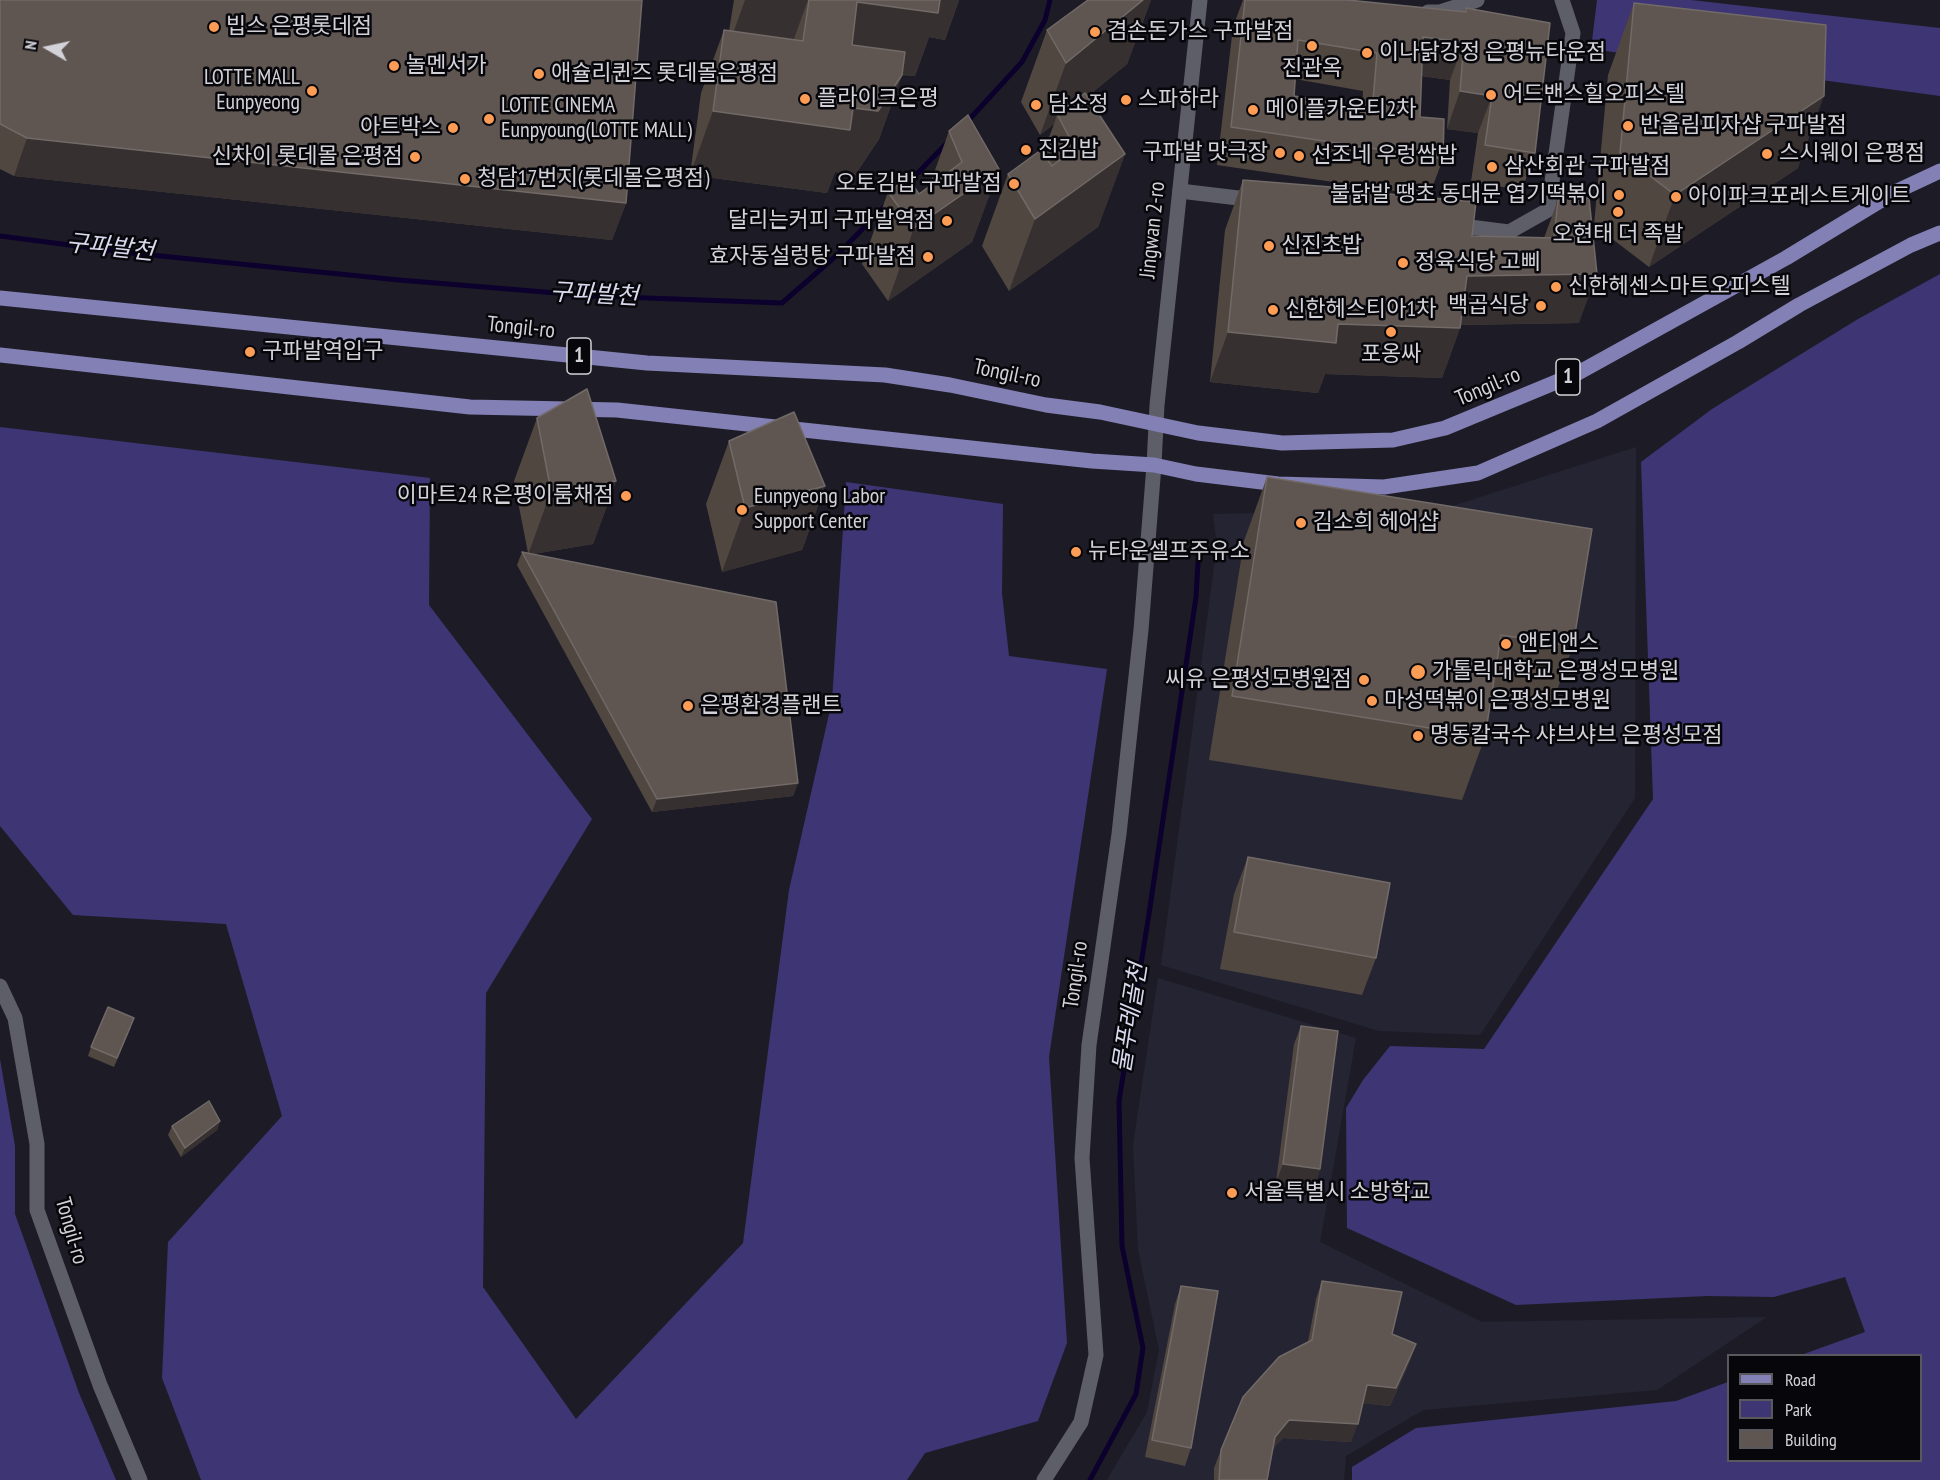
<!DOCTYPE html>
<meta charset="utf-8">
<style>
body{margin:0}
#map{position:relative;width:1940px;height:1480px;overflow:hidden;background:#1d1c26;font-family:"PT Sans Narrow",sans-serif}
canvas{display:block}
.legend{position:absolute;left:1727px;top:1354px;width:195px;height:108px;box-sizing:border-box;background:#07070b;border:2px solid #58585d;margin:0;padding:8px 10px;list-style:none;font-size:18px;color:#d2d2d8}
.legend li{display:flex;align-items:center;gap:12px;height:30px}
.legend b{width:30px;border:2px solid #58585d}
.north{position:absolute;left:18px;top:18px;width:60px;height:60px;-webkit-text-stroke:4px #07070b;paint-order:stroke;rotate:279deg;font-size:16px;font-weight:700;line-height:24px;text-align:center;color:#d2d2d8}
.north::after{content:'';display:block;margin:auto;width:21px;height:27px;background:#d2d2d8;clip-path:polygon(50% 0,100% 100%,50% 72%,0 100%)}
</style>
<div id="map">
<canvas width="1940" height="1480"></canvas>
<ul class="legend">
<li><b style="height:8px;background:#8380b5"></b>Road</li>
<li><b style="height:16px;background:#3e3574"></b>Park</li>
<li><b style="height:16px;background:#5f5652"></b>Building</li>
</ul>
<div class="north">N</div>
</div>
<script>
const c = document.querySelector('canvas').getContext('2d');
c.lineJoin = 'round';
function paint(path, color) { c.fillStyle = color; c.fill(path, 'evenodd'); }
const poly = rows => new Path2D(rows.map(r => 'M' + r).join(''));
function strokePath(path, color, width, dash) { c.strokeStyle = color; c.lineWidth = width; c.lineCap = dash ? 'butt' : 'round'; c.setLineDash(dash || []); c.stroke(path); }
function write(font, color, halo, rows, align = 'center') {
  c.font = font + ' "PT Sans Narrow","Noto Sans KR",sans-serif'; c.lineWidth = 5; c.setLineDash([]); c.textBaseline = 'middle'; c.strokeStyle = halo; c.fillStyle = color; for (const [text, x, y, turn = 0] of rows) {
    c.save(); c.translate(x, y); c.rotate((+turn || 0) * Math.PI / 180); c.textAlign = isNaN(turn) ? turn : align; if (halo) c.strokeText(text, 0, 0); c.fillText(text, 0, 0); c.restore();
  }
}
const built = poly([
 [1636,447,1635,798,1480,1035,1379,1031,1161,965,1217,545,1213,514,1440,510],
 [1158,978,1356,1038,1320,1242,1482,1322,1767,1317,1657,1390,1423,1410,1346,1456,1344,1480,1107,1480,1147,1412,1159,1350,1138,1249,1133,1145]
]);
const green = poly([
 [1597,0,1691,0,1940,28,1940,96,1591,49],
 [1940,274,1940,1480,1352,1480,1352,1467,1416,1428,1676,1401,1728,1382,1728,1460,1920,1460,1920,1356,1801,1355,1865,1332,1845,1277,1774,1297,1707,1296,1516,1305,1347,1228,1346,1108,1363,1080,1390,1046,1484,1049,1653,799,1641,462,1712,409,1858,319],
 [0,427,430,478,429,605,592,819,486,993,483,1287,576,1419,743,1243,789,890,832,701,846,482,1003,504,1002,593,1009,656,1107,669,1049,1057,1067,1343,1038,1421,925,1453,907,1480,201,1480,162,1378,168,1242,282,1116,226,924,73,915,0,826],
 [0,1059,15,1146,15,1214,79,1393,116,1480,0,1480]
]);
const stream = poly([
 [966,123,1022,62,1045,20,1050,0],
 [905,186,947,143],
 [0,236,131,253,399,280,593,296,782,303,837,255,886,205],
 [1090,1480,1136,1394,1143,1348,1122,1246,1119,1101,1149,914,1196,597,1199,546]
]);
const minor = poly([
 [1428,12,1440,12,1477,0],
 [1180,191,1255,200],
 [1454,225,1509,232,1548,210,1573,33,1562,0],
 [0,986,15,1018,37,1144,37,1210,100,1385,140,1480],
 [1044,1480,1081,1422,1096,1355,1082,1158,1089,1045,1119,834,1141,630,1154,465]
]);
const tertiary = poly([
 [1154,465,1157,405,1200,0]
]);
const primary = poly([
 [0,298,647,363,885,375,950,385,1046,405,1100,412,1198,433,1282,443,1393,440,1445,428,1578,373,1786,258,1893,193,1940,171],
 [0,355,470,407,617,410,1092,461,1154,465,1196,474,1278,484,1384,487,1478,473,1597,421,1738,342,1799,305,1911,245,1940,233]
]);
const wall = poly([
 [0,0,626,203,612,240,14,176,0,169],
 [734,0,959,0,945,40,929,37,915,76,902,75,879,139,855,175,835,172,827,193,690,175,701,93,724,30,729,31],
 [1087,0,1151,0,1127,64,1087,97,1125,154,1098,227,1009,291,982,246,1008,174,1043,153,1054,124,1040,135,1021,102,1047,30,1086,2],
 [1243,0,1348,0,1464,12,1466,8,1535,153,1522,190,1471,182,1478,133,1447,129,1450,80,1421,76,1420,117,1443,159,1429,196,1217,165,1233,27],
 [1295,79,1363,91,1362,110,1334,107,1294,96],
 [1634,3,1798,168,1649,267,1594,225,1608,75],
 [949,131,999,169,972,242,888,301,862,264,888,192,919,194,929,187],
 [1243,180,1356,191,1472,236,1544,238,1558,200,1579,323,1461,325,1442,378,1325,374,1318,393,1210,382,1225,230],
 [537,418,616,481,593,544,533,554,798,783,793,796,652,812,517,565,522,552,528,553,514,481],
 [729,441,825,486,802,550,722,572,706,504],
 [1267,477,1573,646,1550,710,1491,701,1485,737,1462,800,1209,760,1244,541],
 [1248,857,1376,958,1362,995,1220,969,1234,894],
 [1301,1026,1320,1169,1314,1187,1276,1182,1294,1044],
 [131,1027,114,1067,88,1056,91,1047],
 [220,1121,217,1130,181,1157,168,1135,172,1126],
 [1322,1281,1392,1334,1416,1344,1410,1361,1390,1406,1362,1403,1351,1442,1283,1438,1272,1450,1267,1480,1214,1480,1214,1468,1221,1450,1308,1342,1316,1299],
 [1181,1286,1191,1448,1185,1466,1145,1457,1175,1304]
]);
const shadedWall = poly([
 [745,0,808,0,787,58,727,50],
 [934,0,959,0,945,40,929,37,915,76,834,65,857,2],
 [1143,0,1151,0,1127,64,1060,119,1057,114,1054,124,1040,135,1066,63],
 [1423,37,1464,42,1450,80,1409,74],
 [902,75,879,139,855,175,835,172,827,193,690,175,713,111,853,108],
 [1460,91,1492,96,1478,133,1447,129],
 [1824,96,1798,168,1649,267,1675,195],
 [27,138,626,203,612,240,14,176],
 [1125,154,1098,227,1009,291,1035,219],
 [999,169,972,242,888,301,914,228],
 [1597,274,1579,323,1449,325,1467,276],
 [1338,324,1460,328,1442,378,1325,374,1318,393,1210,382,1228,332],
 [616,481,593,544,528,555,551,491],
 [825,486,802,550,722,572,745,508],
 [798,783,793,796,652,812,657,799],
 [220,1121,217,1130,181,1157,185,1148],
 [1283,1164,1320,1169,1314,1187,1276,1182],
 [1416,1344,1410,1361,1390,1406,1360,1403,1367,1385],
 [1289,1420,1358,1424,1351,1442,1283,1438,1268,1455,1275,1437]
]);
const building = poly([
 [0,0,642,0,626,203,27,138,0,124,0,0],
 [809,0,940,0,938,13,857,2,852,45,905,52,902,75,878,111,853,108,850,130,713,111,724,30,803,41,809,0],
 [1088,0,1143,0,1066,63,1047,30,1088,0],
 [1245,0,1348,0,1466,12,1466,8,1550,23,1535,153,1485,145,1492,96,1460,91,1464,42,1423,37,1420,117,1444,119,1443,159,1231,127,1245,0],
 [1298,40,1377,53,1372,112,1334,107,1335,103,1294,96,1298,40],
 [1634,3,1826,25,1824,96,1675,195,1620,153,1634,3],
 [1085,93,1125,154,1035,219,1008,174,1041,150,1052,166,1075,148,1057,114,1085,93],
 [968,115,999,169,914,228,888,192,908,178,919,194,962,162,949,131,968,115],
 [1243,180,1356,189,1356,191,1476,202,1472,236,1554,238,1558,200,1589,198,1597,274,1467,276,1460,328,1338,324,1336,343,1228,332,1243,180],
 [587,389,616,481,551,491,537,418,587,389],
 [794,412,825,486,745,508,729,441,794,412],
 [1267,477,1592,529,1573,646,1501,635,1485,737,1232,696,1267,477],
 [522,552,776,602,798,783,657,799,522,552],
 [1248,857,1390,883,1376,958,1234,932,1248,857],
 [108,1007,134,1018,117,1058,91,1047,108,1007],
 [1301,1026,1338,1031,1320,1169,1283,1164,1301,1026],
 [209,1101,220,1121,185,1148,172,1126,209,1101],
 [1322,1281,1402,1292,1392,1334,1416,1344,1396,1388,1367,1385,1358,1424,1289,1420,1275,1437,1267,1480,1219,1480,1221,1450,1243,1397,1279,1357,1312,1340,1322,1281],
 [1181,1286,1218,1291,1191,1448,1152,1440,1181,1286]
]);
const markers = [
 [214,27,6,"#fd9c55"],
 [1095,32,6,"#fd9c55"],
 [1312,46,6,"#fd9c55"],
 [1367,53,6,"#fd9c55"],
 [394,66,6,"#fd9c55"],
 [539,74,6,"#fd9c55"],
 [312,91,6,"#fd9c55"],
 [1491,95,6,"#fd9c55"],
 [805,99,6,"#fd9c55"],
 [1126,100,6,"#fd9c55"],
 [1036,105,6,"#fd9c55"],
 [1253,110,6,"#fd9c55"],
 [489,119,6,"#fd9c55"],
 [1628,126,6,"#fd9c55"],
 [453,128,6,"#fd9c55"],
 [1026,150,6,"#fd9c55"],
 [1280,153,6,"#fd9c55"],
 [1767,154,6,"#fd9c55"],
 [1299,156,6,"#fd9c55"],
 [415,157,6,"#fd9c55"],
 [1492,167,6,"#fd9c55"],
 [465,179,6,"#fd9c55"],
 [1014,184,6,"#fd9c55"],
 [1619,195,6,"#fd9c55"],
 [1676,197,6,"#fd9c55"],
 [1618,212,6,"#fd9c55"],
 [947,221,6,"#fd9c55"],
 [1269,246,6,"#fd9c55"],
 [928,257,6,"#fd9c55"],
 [1403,263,6,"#fd9c55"],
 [1556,287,6,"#fd9c55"],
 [1541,306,6,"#fd9c55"],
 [1273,310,6,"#fd9c55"],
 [1391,332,6,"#fd9c55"],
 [250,352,6,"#fd9c55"],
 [626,496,6,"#fd9c55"],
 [742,510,6,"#fd9c55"],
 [1301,523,6,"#fd9c55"],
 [1076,552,6,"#fd9c55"],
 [1506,644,6,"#fd9c55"],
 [1418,672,8,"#fd9c55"],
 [1364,680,6,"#fd9c55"],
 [1372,701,6,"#fd9c55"],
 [688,706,6,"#fd9c55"],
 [1418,736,6,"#fd9c55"],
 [1232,1193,6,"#fd9c55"]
];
const shields = [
 [579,356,24],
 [1568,377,24]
];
const shieldNames = [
 ["1",579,356],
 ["1",1568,377]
];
const poiNames = [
 ["빕스 은평롯데점",226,27],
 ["겸손돈가스 구파발점",1107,32],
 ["이나닭강정 은평뉴타운점",1379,53],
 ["놀멘서가",406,66],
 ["진관옥",1312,69,"center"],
 ["애슐리퀸즈 롯데몰은평점",551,74],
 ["LOTTE MALL",300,78,"right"],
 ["Eunpyeong",300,103,"right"],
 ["어드밴스힐오피스텔",1503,95],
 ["플라이크은평",817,99],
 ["스파하라",1138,100],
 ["담소정",1048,105],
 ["LOTTE CINEMA",501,106],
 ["Eunpyoung(LOTTE MALL)",501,131],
 ["메이플카운티2차",1265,110],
 ["반올림피자샵 구파발점",1640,126],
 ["아트박스",441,128,"right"],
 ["진김밥",1038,150],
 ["구파발 맛극장",1268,153,"right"],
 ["스시웨이 은평점",1779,154],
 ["선조네 우렁쌈밥",1311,156],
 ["신차이 롯데몰 은평점",403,157,"right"],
 ["삼산회관 구파발점",1504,167],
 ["청담17번지(롯데몰은평점)",477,179],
 ["오토김밥 구파발점",1002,184,"right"],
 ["불닭발 땡초 동대문 엽기떡볶이",1607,195,"right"],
 ["아이파크포레스트게이트",1688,197],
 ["달리는커피 구파발역점",935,221,"right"],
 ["오현태 더 족발",1618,235,"center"],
 ["신진초밥",1281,246],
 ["효자동설렁탕 구파발점",916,257,"right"],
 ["정육식당 고삐",1415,263],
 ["신한헤센스마트오피스텔",1568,287],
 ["백곱식당",1529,306,"right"],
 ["신한헤스티아1차",1285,310],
 ["구파발역입구",262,352],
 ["포옹싸",1391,355,"center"],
 ["이마트24 R은평이룸채점",614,496,"right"],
 ["Eunpyeong Labor",754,497],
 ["Support Center",754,522],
 ["김소희 헤어샵",1313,523],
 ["뉴타운셀프주유소",1088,552],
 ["앤티앤스",1518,644],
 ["가톨릭대학교 은평성모병원",1432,672],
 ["씨유 은평성모병원점",1352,680,"right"],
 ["마성떡볶이 은평성모병원",1384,701],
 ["은평환경플랜트",700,706],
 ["명동칼국수 샤브샤브 은평성모점",1430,736],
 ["서울특별시 소방학교",1244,1193]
];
const streetNames = [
 ["Jingwan 2-ro",1153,230,-84],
 ["Tongil-ro",521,328,6],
 ["Tongil-ro",1007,374,12],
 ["Tongil-ro",1488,387,-23],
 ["Tongil-ro",1076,975,-82],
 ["Tongil-ro",71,1231,74]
];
const waterNames = [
 ["구파발천",110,248,6],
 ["구파발천",594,295,3],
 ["물푸레골천",1131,1018,-81]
];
paint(built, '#252433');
paint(green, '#3e3574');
strokePath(stream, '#0c002d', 5);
strokePath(minor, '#5e5e69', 15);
strokePath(tertiary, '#5e5e69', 15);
strokePath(primary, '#8380b5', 15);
paint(wall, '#514741');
paint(shadedWall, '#363030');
paint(building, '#5f5652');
strokePath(building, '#716a67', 1.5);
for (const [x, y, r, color] of markers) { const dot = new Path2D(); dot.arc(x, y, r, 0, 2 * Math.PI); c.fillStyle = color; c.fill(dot); strokePath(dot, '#07070b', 2); }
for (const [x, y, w] of shields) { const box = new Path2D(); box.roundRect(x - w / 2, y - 18, w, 36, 4.5); c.fillStyle = '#07070b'; c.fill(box); strokePath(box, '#d2d2d8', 1.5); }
write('bold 21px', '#d2d2d8', null, shieldNames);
write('22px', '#d2d2d8', '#07070b', poiNames, 'left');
write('22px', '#d2d2d8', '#07070b', streetNames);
write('italic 24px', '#d9d9ee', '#07070b', waterNames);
</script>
